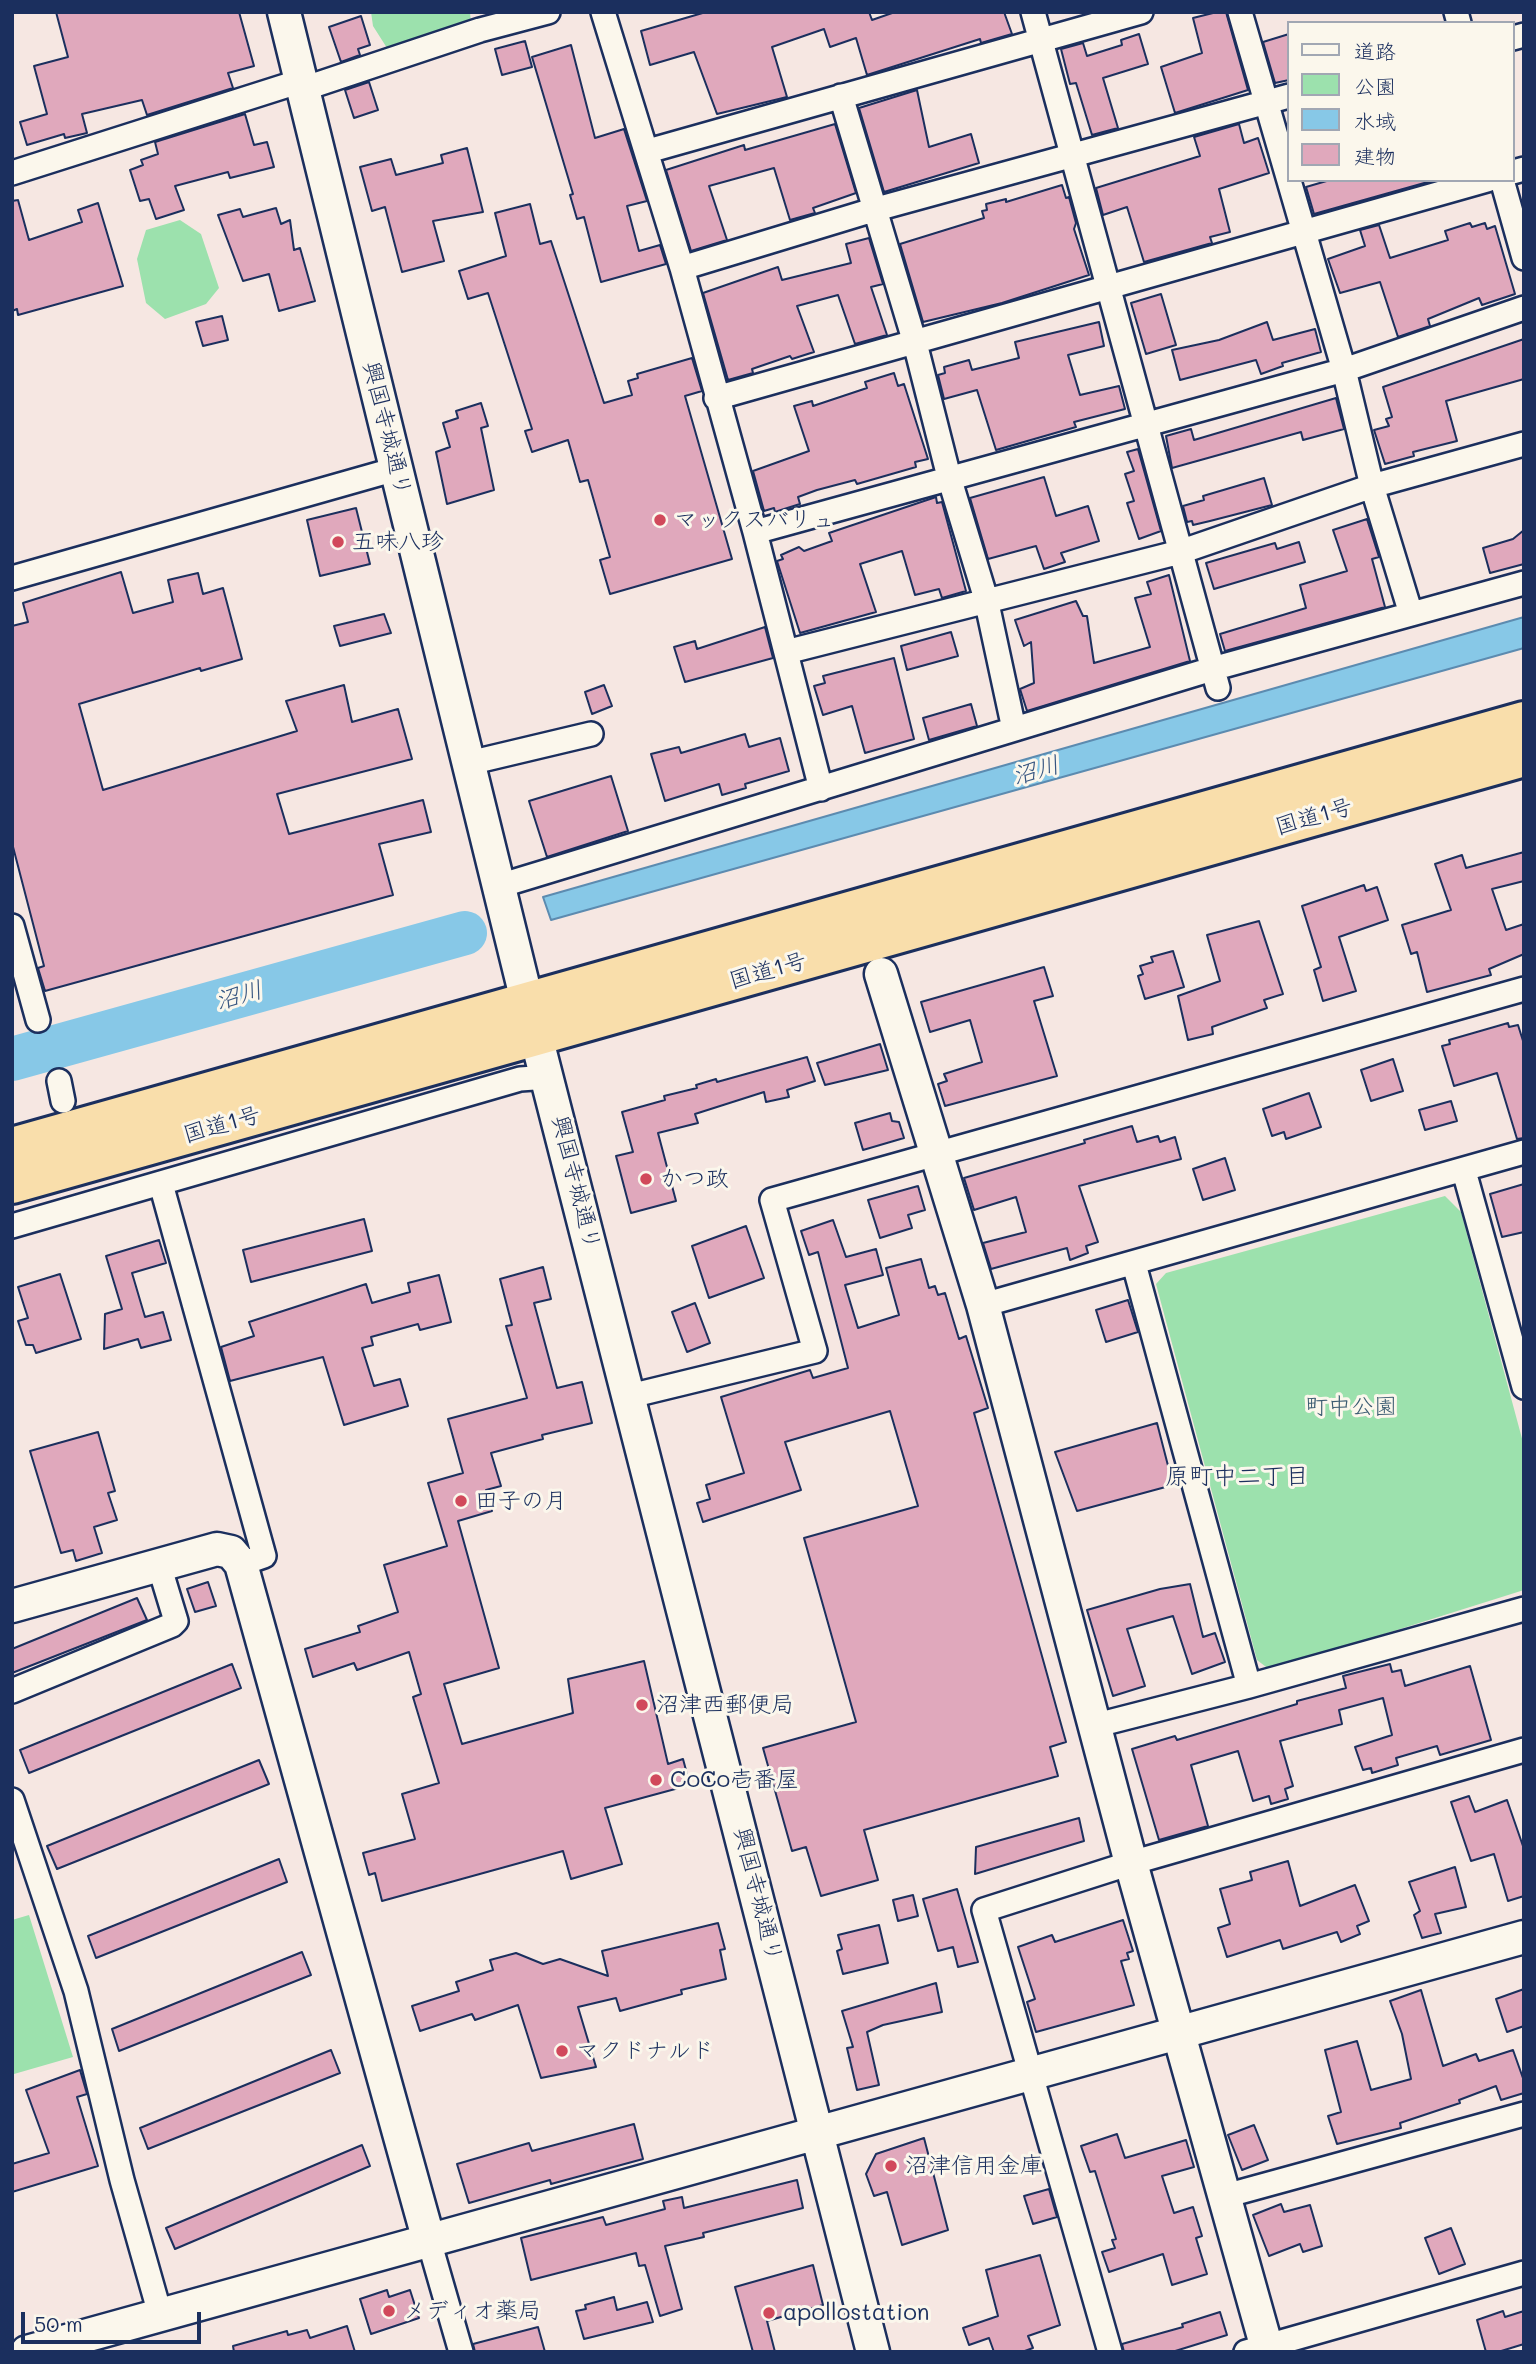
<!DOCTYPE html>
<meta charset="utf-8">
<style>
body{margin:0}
#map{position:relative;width:1536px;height:2364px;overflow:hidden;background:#f6e7e2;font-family:Mali,"Klee One",sans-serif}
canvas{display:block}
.frame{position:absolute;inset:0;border:14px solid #1b2f5e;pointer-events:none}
.legend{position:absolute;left:1287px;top:21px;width:228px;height:161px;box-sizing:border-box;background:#fbf7ec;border:2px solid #a1a7b3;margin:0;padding:9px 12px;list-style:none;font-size:21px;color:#1b2f5e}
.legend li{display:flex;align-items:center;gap:14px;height:35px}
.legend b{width:35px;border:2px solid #a1a7b3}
.scale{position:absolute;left:21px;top:2312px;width:180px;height:32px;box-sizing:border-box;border:4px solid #1b2f5e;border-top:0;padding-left:9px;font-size:21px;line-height:24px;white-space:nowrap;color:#1b2f5e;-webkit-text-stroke:5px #fbf7ec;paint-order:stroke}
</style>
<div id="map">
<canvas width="1536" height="2364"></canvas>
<div class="frame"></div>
<ul class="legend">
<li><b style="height:9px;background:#fbf7ec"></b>道路</li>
<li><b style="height:19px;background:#9ce1ad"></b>公園</li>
<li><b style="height:19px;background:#87c8e7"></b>水域</li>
<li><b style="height:19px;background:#e0a8bc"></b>建物</li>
</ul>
<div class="scale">50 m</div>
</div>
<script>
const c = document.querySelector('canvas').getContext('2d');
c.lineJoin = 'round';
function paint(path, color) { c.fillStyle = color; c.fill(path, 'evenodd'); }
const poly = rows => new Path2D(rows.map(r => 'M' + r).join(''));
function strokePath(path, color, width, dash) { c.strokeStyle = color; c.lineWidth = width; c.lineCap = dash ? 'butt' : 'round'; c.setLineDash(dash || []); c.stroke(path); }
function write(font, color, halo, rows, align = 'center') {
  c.font = font + ' Mali,"Klee One",sans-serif'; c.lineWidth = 6; c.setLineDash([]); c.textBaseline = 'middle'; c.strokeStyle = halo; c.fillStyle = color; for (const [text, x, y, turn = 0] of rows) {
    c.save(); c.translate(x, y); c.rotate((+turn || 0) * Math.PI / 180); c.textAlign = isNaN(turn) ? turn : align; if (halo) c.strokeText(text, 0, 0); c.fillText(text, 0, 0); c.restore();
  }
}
const green = poly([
 [371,12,470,12,471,23,435,37,387,48,373,26],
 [180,220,201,234,219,288,206,304,165,319,146,303,137,259,146,230],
 [1445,1196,1461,1212,1524,1446,1524,1590,1270,1670,1257,1660,1156,1284,1166,1273],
 [29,1915,73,2057,14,2074,12,2084,12,1920]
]);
const water = poly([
 [1524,617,1524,648,551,920,543,897,1524,617]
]);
const river = poly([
 [12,1059,465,933]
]);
const building = poly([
 [56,12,239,12,254,66,228,73,233,88,147,115,142,100,82,114,87,133,65,138,64,134,27,145,20,122,47,114,34,66,68,57,56,12],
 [706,12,869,12,872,20,895,12,1004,12,1012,34,981,43,980,39,867,75,856,38,830,47,824,29,772,47,787,97,717,114,694,52,650,65,641,31,706,12],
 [1217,12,1226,12,1248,90,1175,113,1161,67,1202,53,1193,18,1217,12],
 [361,16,370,45,358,49,360,55,341,62,329,27,361,16],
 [1139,34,1148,64,1103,78,1118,128,1092,135,1076,83,1070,84,1061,49,1083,43,1087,56,1122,45,1121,40,1139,34],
 [1289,34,1289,80,1275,83,1263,42,1289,34],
 [525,41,532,67,502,75,495,49,525,41],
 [571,45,595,138,624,129,647,201,627,206,639,251,660,245,666,264,601,282,584,217,577,219,570,195,573,194,532,57,571,45],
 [369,82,378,110,354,118,345,90,369,82],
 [917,90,929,147,971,134,979,163,884,192,859,108,917,90],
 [245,114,254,145,267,142,274,167,230,178,228,172,175,186,184,210,156,219,149,199,140,201,130,170,143,165,141,160,158,154,155,142,245,114],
 [835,124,856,193,813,208,815,213,790,220,774,168,709,186,727,240,691,251,666,170,744,145,745,150,835,124],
 [1239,124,1244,143,1258,138,1269,173,1219,189,1230,232,1210,237,1212,243,1144,262,1127,207,1103,215,1096,188,1200,156,1194,137,1239,124],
 [467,148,483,212,433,221,444,261,402,272,385,207,372,211,360,167,391,159,396,175,443,163,441,155,467,148],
 [1330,180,1435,180,1314,214,1306,187,1330,180],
 [1062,185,1066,198,1069,197,1076,223,1074,229,1089,275,1002,303,923,322,900,244,984,218,982,211,987,210,986,204,1006,199,1006,202,1062,185],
 [18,200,29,240,82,222,78,210,98,203,123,286,18,315,17,309,12,311,12,201,18,200],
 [530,204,540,244,551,241,604,403,632,395,628,381,638,378,637,374,692,358,702,391,685,396,732,559,610,594,600,560,610,557,588,480,580,482,568,440,532,452,525,431,532,429,488,293,468,299,459,271,506,256,495,213,530,204],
 [276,208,281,224,290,220,294,250,300,248,315,301,279,311,269,274,243,281,218,215,240,209,243,217,276,208],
 [1470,223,1472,227,1485,223,1487,229,1495,226,1515,294,1482,305,1479,298,1428,319,1430,326,1398,337,1380,282,1340,293,1328,259,1365,246,1360,230,1379,225,1390,258,1448,240,1445,231,1470,223],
 [869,238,883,284,871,287,887,335,855,344,838,295,797,306,814,352,792,359,790,356,752,369,753,373,728,380,703,293,778,267,782,280,851,263,846,244,869,238],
 [1161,294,1176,345,1146,354,1131,303,1161,294],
 [222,316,228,340,203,346,196,322,222,316],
 [1099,322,1104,346,1068,355,1080,395,1119,386,1125,409,1074,422,1076,427,996,450,977,390,944,399,938,375,945,373,944,367,969,360,972,370,1019,358,1015,342,1099,322],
 [1267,322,1273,340,1315,329,1321,352,1282,363,1283,366,1261,374,1256,360,1180,380,1172,350,1219,340,1267,322],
 [1524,339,1524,379,1446,401,1457,441,1413,452,1414,456,1385,464,1374,430,1389,426,1386,419,1392,417,1383,387,1524,339],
 [894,373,898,386,904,384,928,459,915,462,916,467,857,484,855,480,817,490,798,497,800,504,781,510,775,512,774,508,764,511,753,471,809,451,794,406,812,401,813,406,867,388,865,382,894,373],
 [1336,398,1344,429,1303,440,1301,432,1172,468,1166,436,1191,429,1194,440,1336,398],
 [481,403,488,426,481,428,494,490,447,504,436,452,450,447,443,423,458,418,456,411,481,403],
 [1138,449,1161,531,1139,539,1127,503,1134,501,1125,474,1134,471,1127,452,1138,449],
 [1044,477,1056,516,1088,506,1099,541,1061,553,1065,562,1044,569,1036,546,988,559,970,498,1044,477],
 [1264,478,1272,505,1210,521,1193,525,1192,521,1187,522,1183,506,1204,500,1203,496,1264,478],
 [936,497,937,503,942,502,966,591,942,598,939,589,915,595,902,551,860,564,876,612,800,633,777,561,783,559,781,555,799,547,804,551,832,541,829,533,936,497],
 [356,508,370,564,320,576,307,520,356,508],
 [1367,519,1379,557,1372,559,1385,607,1225,651,1220,634,1306,608,1300,585,1347,571,1333,530,1367,519],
 [1524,530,1524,564,1490,573,1483,548,1513,539,1524,530],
 [1299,542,1305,562,1214,589,1206,563,1275,543,1277,549,1299,542],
 [121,572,133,613,173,602,168,580,198,573,203,594,223,588,242,659,201,671,200,668,79,704,103,790,297,731,286,701,344,685,352,722,398,709,412,759,277,794,289,834,423,800,431,832,379,844,393,895,45,991,38,968,44,966,12,843,12,626,28,622,23,603,121,572],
 [1169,575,1190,661,1027,711,1020,689,1034,683,1031,642,1024,646,1015,620,1076,601,1083,616,1087,616,1094,663,1150,647,1135,598,1151,594,1147,582,1169,575],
 [384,614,391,633,340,646,334,626,384,614],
 [765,627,773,658,685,682,674,647,695,641,697,649,765,627],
 [951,632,958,656,907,670,901,646,951,632],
 [894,658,914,739,865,753,852,706,823,715,814,686,825,683,823,676,894,658],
 [604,685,612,706,592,714,585,692,604,685],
 [971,704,977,726,929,740,923,718,971,704],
 [745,734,749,747,780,738,789,771,745,784,746,788,722,795,719,784,665,801,651,754,679,747,681,753,745,734],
 [611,776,628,831,547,857,529,801,611,776],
 [1524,852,1524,881,1492,889,1506,930,1524,924,1524,954,1489,969,1491,975,1427,992,1417,952,1411,954,1402,925,1451,910,1435,864,1462,855,1466,868,1524,852],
 [1364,885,1366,891,1377,887,1388,920,1339,937,1356,991,1323,1001,1314,970,1321,967,1302,906,1364,885],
 [1259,921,1283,994,1264,1000,1267,1008,1212,1027,1213,1034,1188,1040,1178,996,1220,981,1207,935,1259,921],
 [1173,951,1184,987,1145,999,1138,976,1143,974,1140,966,1153,962,1151,957,1173,951],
 [1044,967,1053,996,1034,1001,1057,1076,945,1106,938,1084,947,1081,944,1074,982,1062,970,1020,930,1032,921,1002,1044,967],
 [1508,1023,1509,1027,1518,1025,1524,1044,1524,1138,1517,1139,1497,1073,1454,1086,1442,1046,1450,1044,1449,1040,1508,1023],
 [880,1044,888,1070,825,1085,817,1063,880,1044],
 [807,1057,815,1081,787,1090,789,1097,766,1102,764,1092,695,1114,698,1123,658,1133,676,1201,631,1213,616,1156,633,1152,622,1112,665,1100,664,1096,697,1088,696,1085,716,1079,717,1082,807,1057],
 [1393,1059,1403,1091,1371,1101,1361,1070,1393,1059],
 [1309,1093,1321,1127,1286,1139,1284,1132,1272,1136,1263,1109,1309,1093],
 [1451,1101,1457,1121,1425,1130,1419,1110,1451,1101],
 [890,1113,892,1121,899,1122,904,1138,863,1150,855,1123,890,1113],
 [1132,1126,1137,1142,1158,1136,1160,1142,1175,1137,1181,1159,1079,1186,1098,1242,1086,1246,1088,1253,1070,1260,1067,1248,991,1269,983,1243,1026,1232,1016,1197,974,1210,964,1178,1085,1143,1084,1140,1132,1126],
 [1225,1158,1235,1190,1203,1200,1193,1169,1225,1158],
 [1524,1184,1524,1232,1502,1237,1490,1194,1524,1184],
 [918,1186,925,1210,908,1215,912,1228,880,1238,868,1200,918,1186],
 [364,1219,372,1251,251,1282,243,1250,364,1219],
 [833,1220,846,1257,876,1249,883,1275,845,1285,858,1328,899,1315,886,1268,921,1259,929,1288,935,1286,938,1295,945,1293,959,1339,966,1336,988,1408,974,1413,1066,1742,1050,1747,1058,1776,864,1830,878,1880,821,1896,806,1847,792,1851,763,1748,856,1722,804,1538,918,1506,890,1411,785,1442,801,1490,703,1522,697,1503,710,1499,706,1485,744,1473,721,1397,810,1370,813,1378,848,1368,818,1252,809,1255,801,1231,833,1220],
 [746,1226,764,1278,709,1298,692,1246,746,1226],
 [159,1240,166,1263,132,1273,145,1317,163,1312,171,1340,141,1348,138,1339,104,1349,105,1314,122,1309,106,1256,159,1240],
 [543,1267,551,1299,534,1303,557,1388,582,1382,592,1423,542,1435,543,1439,491,1453,501,1486,486,1490,492,1511,458,1521,499,1668,444,1684,462,1744,573,1713,568,1679,644,1661,668,1764,683,1759,690,1785,605,1808,622,1864,571,1879,563,1851,382,1901,375,1873,369,1875,363,1853,415,1839,402,1794,439,1783,413,1697,421,1694,409,1652,357,1670,354,1663,313,1677,305,1649,360,1632,358,1626,398,1612,384,1565,447,1546,428,1483,463,1473,448,1419,527,1398,506,1326,512,1325,500,1279,543,1267],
 [60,1274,81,1339,36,1353,33,1345,26,1345,18,1321,28,1318,18,1287,60,1274],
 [439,1275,451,1322,420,1330,418,1324,371,1337,373,1345,362,1348,374,1386,400,1379,408,1406,344,1425,323,1357,230,1381,221,1347,254,1336,249,1322,366,1284,372,1303,410,1292,408,1283,439,1275],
 [1128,1300,1138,1332,1106,1342,1096,1310,1128,1300],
 [695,1303,710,1343,687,1352,672,1312,695,1303],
 [1157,1423,1173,1485,1077,1511,1055,1452,1157,1423],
 [98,1432,115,1491,108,1493,117,1520,94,1527,102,1553,76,1561,73,1550,61,1553,30,1451,98,1432],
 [208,1582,216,1606,195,1612,187,1589,208,1582],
 [1190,1584,1203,1637,1215,1633,1225,1662,1192,1674,1173,1616,1127,1629,1145,1686,1113,1696,1087,1610,1160,1589,1190,1584],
 [137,1598,147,1620,12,1673,12,1649,137,1598],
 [232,1664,241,1688,29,1773,20,1750,232,1664],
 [1390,1664,1392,1672,1401,1670,1405,1686,1470,1666,1491,1740,1440,1755,1437,1746,1396,1758,1398,1765,1372,1773,1371,1768,1363,1770,1355,1747,1392,1735,1383,1698,1339,1710,1342,1724,1280,1741,1293,1786,1285,1789,1288,1799,1271,1804,1269,1796,1253,1801,1238,1751,1191,1765,1208,1826,1159,1840,1132,1749,1175,1736,1177,1740,1297,1704,1297,1701,1346,1688,1343,1676,1390,1664],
 [259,1760,269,1784,57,1869,47,1846,259,1760],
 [1469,1796,1475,1812,1507,1800,1524,1849,1524,1896,1508,1901,1494,1854,1471,1861,1451,1802,1469,1796],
 [1079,1818,1084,1841,975,1874,976,1847,1079,1818],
 [279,1859,287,1882,96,1958,88,1936,279,1859],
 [1288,1861,1300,1906,1355,1885,1369,1921,1357,1926,1360,1934,1341,1942,1337,1932,1283,1949,1280,1940,1227,1957,1218,1928,1230,1924,1220,1889,1252,1880,1250,1872,1288,1861],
 [1455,1867,1466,1907,1435,1914,1441,1933,1422,1938,1414,1915,1420,1911,1409,1882,1455,1867],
 [957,1889,978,1962,958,1967,953,1947,938,1951,923,1899,957,1889],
 [913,1895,918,1916,898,1921,893,1900,913,1895],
 [1123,1920,1133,1951,1127,1953,1129,1959,1121,1961,1134,2005,1036,2032,1027,2002,1035,1999,1018,1947,1052,1935,1055,1942,1123,1920],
 [718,1923,725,1949,720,1950,726,1979,681,1990,682,1994,620,2011,616,1998,578,2007,596,2067,541,2078,518,2005,475,2020,472,2014,420,2031,412,2006,459,1991,456,1982,493,1970,490,1960,516,1953,543,1964,560,1959,608,1976,602,1951,718,1923],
 [879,1925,888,1963,843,1974,837,1951,842,1949,838,1935,879,1925],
 [302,1952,311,1975,119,2051,112,2029,302,1952],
 [936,1983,942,2012,883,2025,867,2032,879,2085,857,2090,847,2048,853,2047,842,2011,936,1983],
 [1524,1989,1524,2026,1507,2032,1496,1999,1524,1989],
 [1421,1990,1443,2066,1476,2054,1479,2061,1513,2050,1524,2081,1524,2093,1501,2100,1496,2086,1459,2100,1460,2103,1400,2123,1401,2128,1337,2144,1328,2116,1341,2112,1325,2050,1357,2041,1371,2090,1411,2079,1402,2034,1390,2001,1421,1990],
 [331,2050,340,2073,148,2149,140,2128,331,2050],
 [80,2070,87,2094,77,2097,98,2166,12,2192,12,2164,49,2153,26,2090,80,2070],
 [634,2124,643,2159,551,2184,550,2180,469,2203,457,2164,529,2143,532,2151,634,2124],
 [1254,2125,1268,2160,1242,2170,1228,2135,1254,2125],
 [1117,2134,1125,2158,1186,2140,1194,2167,1162,2176,1174,2213,1193,2207,1202,2236,1196,2238,1207,2274,1172,2285,1163,2254,1109,2272,1102,2252,1115,2248,1112,2240,1116,2239,1095,2171,1090,2172,1081,2146,1117,2134],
 [924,2138,948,2230,902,2245,887,2192,874,2196,866,2174,876,2154,924,2138],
 [362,2145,370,2166,175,2249,166,2228,362,2145],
 [797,2180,803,2208,703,2233,704,2237,665,2246,682,2309,660,2316,645,2265,639,2266,636,2253,531,2280,521,2238,603,2217,606,2225,665,2209,663,2201,682,2197,684,2208,797,2180],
 [1049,2189,1057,2217,1033,2224,1024,2196,1049,2189],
 [1281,2204,1284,2212,1310,2205,1322,2246,1303,2252,1300,2244,1269,2256,1253,2215,1281,2204],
 [1451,2228,1465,2264,1439,2274,1425,2238,1451,2228],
 [1040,2255,1060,2325,1028,2336,1033,2348,1022,2352,994,2352,989,2338,969,2345,963,2328,998,2316,986,2270,1040,2255],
 [813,2265,823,2305,767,2321,775,2352,753,2352,735,2287,813,2265],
 [387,2290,389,2297,410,2290,419,2318,371,2334,360,2299,387,2290],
 [614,2297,617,2310,647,2302,653,2322,584,2339,576,2311,586,2309,585,2305,614,2297],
 [1503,2311,1505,2317,1524,2311,1524,2344,1498,2352,1486,2352,1477,2320,1503,2311],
 [1220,2312,1227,2335,1172,2352,1124,2352,1122,2344,1183,2327,1182,2324,1220,2312],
 [347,2326,355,2352,234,2352,233,2346,287,2331,288,2335,307,2330,310,2338,347,2326],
 [538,2327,545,2352,475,2352,473,2344,538,2327]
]);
const street = poly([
 [603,12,682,268,755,532,821,789],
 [1033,12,1218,688],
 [1240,12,1344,370,1372,486,1411,614],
 [1456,12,1459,23],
 [1513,38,1524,35],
 [303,89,480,30,548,12],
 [841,96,915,343,949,477,986,599,1014,729],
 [648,151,1141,12],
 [1513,172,1524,169],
 [12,173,301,81],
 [1502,180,1524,258],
 [682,268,873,210,1289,96],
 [716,398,1487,180],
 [755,532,1344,370,1524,308],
 [12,578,396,469],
 [786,652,1180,552,1372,486,1524,444],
 [469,763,591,734],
 [499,886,1212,669,1524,583],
 [12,926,38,1020],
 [59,1081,63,1101],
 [1464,1171,1524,1387],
 [161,1184,264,1556,241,1564],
 [12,1226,520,1079,549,1077],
 [1134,1264,1249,1686],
 [983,1305,1524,1152],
 [630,1396,815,1351,772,1200,1524,989],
 [12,1691,172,1625,176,1621,159,1565],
 [1097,1725,1249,1686,1524,1609],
 [12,1800,76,1991,122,2180,160,2314],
 [1225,2196,1524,2114],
 [429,2241,461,2352],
 [1110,2352,984,1910,1131,1863,1524,1750],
 [1246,2352,1524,2273]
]);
const secondary = poly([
 [284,12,527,1001,873,2352],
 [881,974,983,1305,1131,1863,1268,2352],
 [12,1606,217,1549,231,1552,241,1564,429,2241],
 [27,2352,1524,1937]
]);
const highway = poly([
 [12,1147,1524,721],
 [12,1184,1524,757]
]);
const markers = [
 [660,520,7,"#d1495b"],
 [338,542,7,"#d1495b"],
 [646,1179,7,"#d1495b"],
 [461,1501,7,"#d1495b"],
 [642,1705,7,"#d1495b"],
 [656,1780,7,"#d1495b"],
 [562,2051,7,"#d1495b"],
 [891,2166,7,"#d1495b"],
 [389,2311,7,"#d1495b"],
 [769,2313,7,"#d1495b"]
];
const streetNames = [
 ["興国寺城通り",387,429,76],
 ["国道1号",1314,817,-16],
 ["国道1号",768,971,-16],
 ["国道1号",222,1125,-16],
 ["興国寺城通り",576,1183,76],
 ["興国寺城通り",758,1895,76]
];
const poiNames = [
 ["マックスバリュ",674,520],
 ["五味八珍",352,542],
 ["かつ政",660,1179],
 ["田子の月",475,1501],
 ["沼津西郵便局",656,1705],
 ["CoCo壱番屋",670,1780],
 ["マクドナルド",576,2051],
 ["沼津信用金庫",905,2166],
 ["メディオ薬局",403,2311],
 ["apollostation",783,2313]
];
const parkNames = [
 ["町中公園",1351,1407]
];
const waterNames = [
 ["沼川",1036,771,-16],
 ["沼川",239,996,-16]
];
const neighbourhoodNames = [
 ["原町中二丁目",1237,1477]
];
paint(green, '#9ce1ad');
paint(water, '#87c8e7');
strokePath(water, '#5c8bb0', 2);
strokePath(river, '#87c8e7', 44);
paint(building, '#e0a8bc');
strokePath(building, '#1b2f5e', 2);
strokePath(street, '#1b2f5e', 28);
strokePath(secondary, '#1b2f5e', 37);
strokePath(highway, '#1b2f5e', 44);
strokePath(street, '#fbf7ec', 23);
strokePath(secondary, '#fbf7ec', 32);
strokePath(highway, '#f9deab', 38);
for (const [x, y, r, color] of markers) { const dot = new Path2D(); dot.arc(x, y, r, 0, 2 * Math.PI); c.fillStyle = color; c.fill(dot); strokePath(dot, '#fbf7ec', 2.5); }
write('23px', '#1b2f5e', '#fbf7ec', streetNames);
write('23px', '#1b2f5e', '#fbf7ec', poiNames, 'left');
write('23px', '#3b5c72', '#fbf7ec', parkNames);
write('italic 24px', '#365580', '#fbf7ec', waterNames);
write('24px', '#1b2f5e', '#fbf7ec', neighbourhoodNames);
</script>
